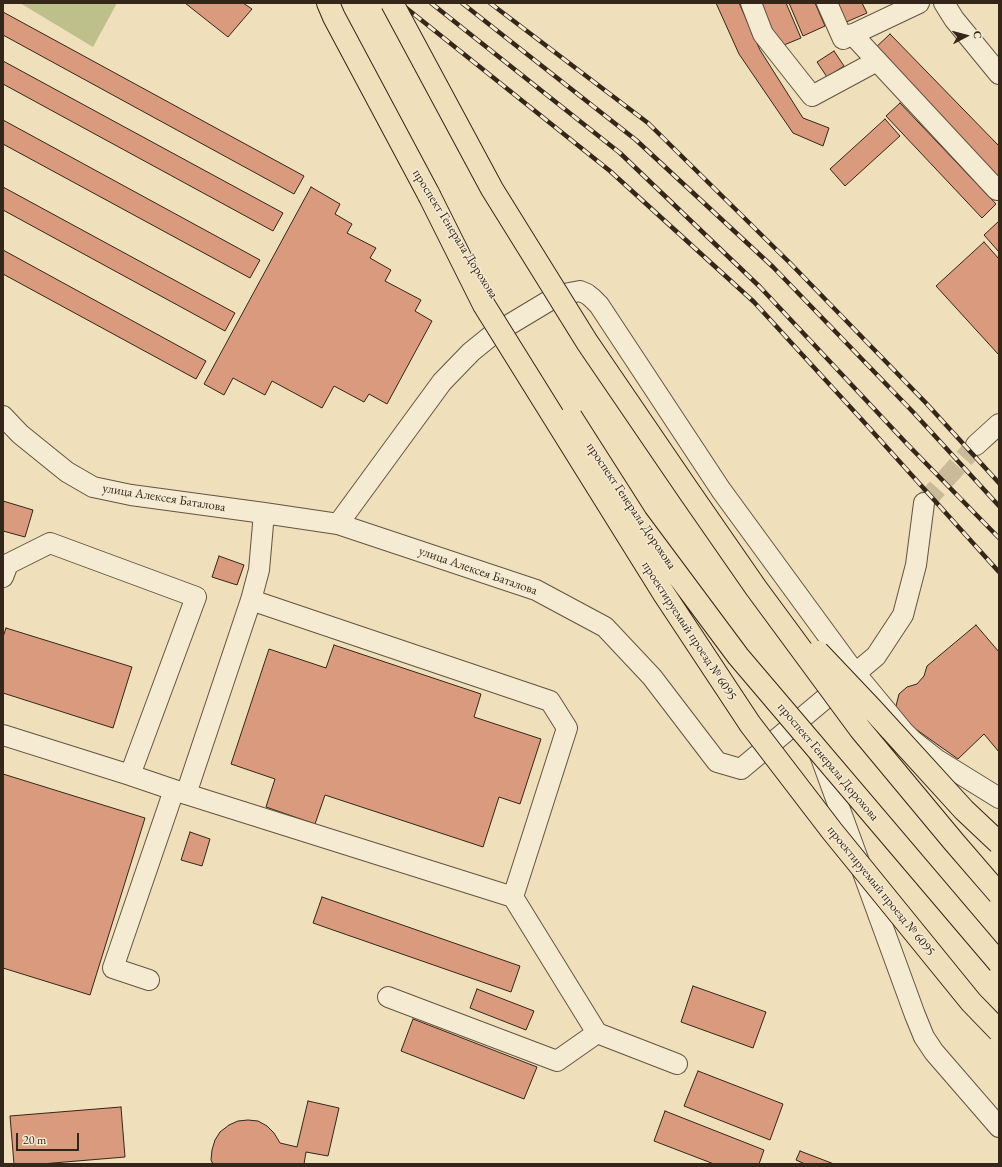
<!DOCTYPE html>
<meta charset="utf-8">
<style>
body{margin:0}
#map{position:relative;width:1002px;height:1167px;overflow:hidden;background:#efdfba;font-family:"EB Garamond",serif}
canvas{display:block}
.frame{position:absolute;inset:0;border:4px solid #342619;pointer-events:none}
.north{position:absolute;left:946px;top:16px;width:40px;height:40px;-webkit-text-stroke:3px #f5ead2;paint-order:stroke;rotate:84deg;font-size:11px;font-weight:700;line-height:16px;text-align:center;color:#342619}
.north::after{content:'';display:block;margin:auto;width:14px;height:18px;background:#342619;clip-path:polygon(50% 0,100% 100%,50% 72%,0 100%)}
.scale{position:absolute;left:16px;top:1133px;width:63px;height:18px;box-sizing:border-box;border:2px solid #342619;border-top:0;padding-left:5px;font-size:12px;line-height:14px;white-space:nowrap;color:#342619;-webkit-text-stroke:3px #f5ead2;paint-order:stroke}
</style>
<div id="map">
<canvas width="1002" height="1167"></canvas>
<div class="frame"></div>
<div class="north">С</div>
<div class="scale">20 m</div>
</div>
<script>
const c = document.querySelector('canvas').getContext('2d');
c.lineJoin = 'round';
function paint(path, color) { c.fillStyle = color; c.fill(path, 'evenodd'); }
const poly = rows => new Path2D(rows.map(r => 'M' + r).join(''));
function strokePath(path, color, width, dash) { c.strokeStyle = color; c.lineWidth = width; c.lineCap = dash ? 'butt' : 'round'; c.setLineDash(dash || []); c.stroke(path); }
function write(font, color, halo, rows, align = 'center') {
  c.font = font + ' "EB Garamond",serif'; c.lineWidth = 3; c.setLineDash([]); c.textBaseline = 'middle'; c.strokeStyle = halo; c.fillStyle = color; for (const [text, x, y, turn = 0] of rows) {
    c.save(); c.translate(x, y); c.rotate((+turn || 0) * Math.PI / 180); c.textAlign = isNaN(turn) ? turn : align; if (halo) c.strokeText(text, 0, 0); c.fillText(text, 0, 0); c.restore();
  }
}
const green = poly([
 [20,3,117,3,93,47]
]);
const building = poly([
 [185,3,243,3,252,9,228,37,185,3],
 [716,3,739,3,760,50,803,118,829,128,823,146,793,133,739,54,716,3],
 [760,3,786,3,801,38,779,47,760,3],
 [789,3,815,3,825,26,803,36,789,3],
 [835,3,862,3,867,13,844,23,835,3],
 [3,12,304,176,294,194,3,35,3,12],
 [890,34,999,146,999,181,872,51,890,34],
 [834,51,844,66,827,77,817,62,834,51],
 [3,61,283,213,273,231,3,84,3,61],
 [900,103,996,204,982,218,886,116,900,103],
 [885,119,900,136,845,186,830,169,885,119],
 [3,120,260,260,250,278,3,144,3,120],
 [3,187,235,313,225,331,3,210,3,187],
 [311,187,340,204,335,214,352,224,347,233,376,248,370,258,391,270,385,281,421,300,415,311,432,321,387,404,369,394,364,402,334,386,322,408,272,381,265,395,233,378,224,395,204,384,311,187],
 [999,221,999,252,984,235,999,221],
 [984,242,999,259,999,353,998,354,936,286,984,242],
 [3,250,206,361,196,379,3,274,3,250],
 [3,501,33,510,25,537,3,531,3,501],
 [219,556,244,565,237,585,212,577,219,556],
 [976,625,999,652,999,752,984,734,958,759,917,730,906,727,897,718,896,706,899,694,907,687,917,684,924,676,927,666,976,625],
 [6,628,132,667,113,728,3,693,3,637,6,628],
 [334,645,481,694,474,717,541,739,520,804,499,797,483,847,325,795,315,824,266,807,275,779,231,764,269,649,326,668,334,645],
 [3,774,145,818,90,995,3,968,3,774],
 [190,832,210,839,202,866,181,860,190,832],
 [322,897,520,966,511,992,313,923,322,897],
 [693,986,766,1012,753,1048,681,1022,693,986],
 [477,989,534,1011,526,1030,470,1008,477,989],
 [413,1019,537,1067,524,1099,401,1051,413,1019],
 [698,1071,783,1104,770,1140,684,1106,698,1071],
 [308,1101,339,1108,328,1156,306,1152,304,1164,213,1164,211,1160,212,1150,215,1140,220,1132,229,1125,238,1121,248,1120,258,1121,267,1126,274,1133,280,1143,297,1147,308,1101],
 [121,1107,125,1157,41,1164,14,1164,10,1116,121,1107],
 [665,1111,764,1150,759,1164,714,1164,654,1141,665,1111],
 [800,1151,834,1164,805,1164,796,1160,800,1151]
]);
const minorTunnel = poly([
 [924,503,976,445]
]);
const minor = poly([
 [751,3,763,34,812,96,877,61],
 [827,3,843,39,919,3],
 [944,3,954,19,999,74],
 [852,34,997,190],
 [3,416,20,434,67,472,93,487,131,495,264,513,338,524,536,590,605,627,652,677,717,762,741,769,876,656,903,615,916,565,924,503],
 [976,445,999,424],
 [264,513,259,570,251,600,186,794,513,897],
 [338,524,442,382,471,352,492,335,557,296,564,294,580,291,587,294,592,298,599,305,721,490,855,673,903,731,913,741,936,759,999,798],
 [3,577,8,564,50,543,196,597,130,775,3,735],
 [251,600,550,701,567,728,513,897,597,1033,677,1064],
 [820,755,915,1015,924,1037,934,1052,999,1127],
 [130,775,186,794],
 [149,980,113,968,174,790],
 [388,997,557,1061,597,1033]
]);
const major = poly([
 [328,3,334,17,429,195]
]);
const rail = poly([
 [400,3,610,171,754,302,863,421,999,572],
 [431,3,620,153,760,287,908,445,999,538],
 [462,3,636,140,773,267,913,412,999,506],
 [490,3,648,123,791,264,926,403,999,483]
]);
const majorBridge = poly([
 [392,3,492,189,587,342,688,490,756,588,860,729,954,842,999,894],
 [429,195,484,305,664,594,750,724,832,831,971,1002,999,1031],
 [571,417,636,519,738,656,999,963],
 [818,652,872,709,964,810,999,843]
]);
const streetNames = [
 ["проспект Генерала Дорохова",455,234,58],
 ["улица Алексея Баталова",164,498,9],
 ["проспект Генерала Дорохова",631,506,56],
 ["улица Алексея Баталова",478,571,19],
 ["проектируемый проезд № 6095",689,631,57],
 ["проспект Генерала Дорохова",828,762,50],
 ["проектируемый проезд № 6095",881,891,51]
];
paint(green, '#bec08c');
paint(building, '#da9a7e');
strokePath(building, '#342619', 1);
strokePath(minorTunnel, '#caba9a', 20, [20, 10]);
strokePath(minor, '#635441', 22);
strokePath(major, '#342619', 24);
strokePath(minor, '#f5ead2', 20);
strokePath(major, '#efdfba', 22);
strokePath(rail, '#342619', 4.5);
strokePath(rail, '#f5ead2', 3, [9]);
strokePath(majorBridge, '#342619', 24, []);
strokePath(majorBridge, '#efdfba', 22);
write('13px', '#342619', '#f5ead2', streetNames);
</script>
